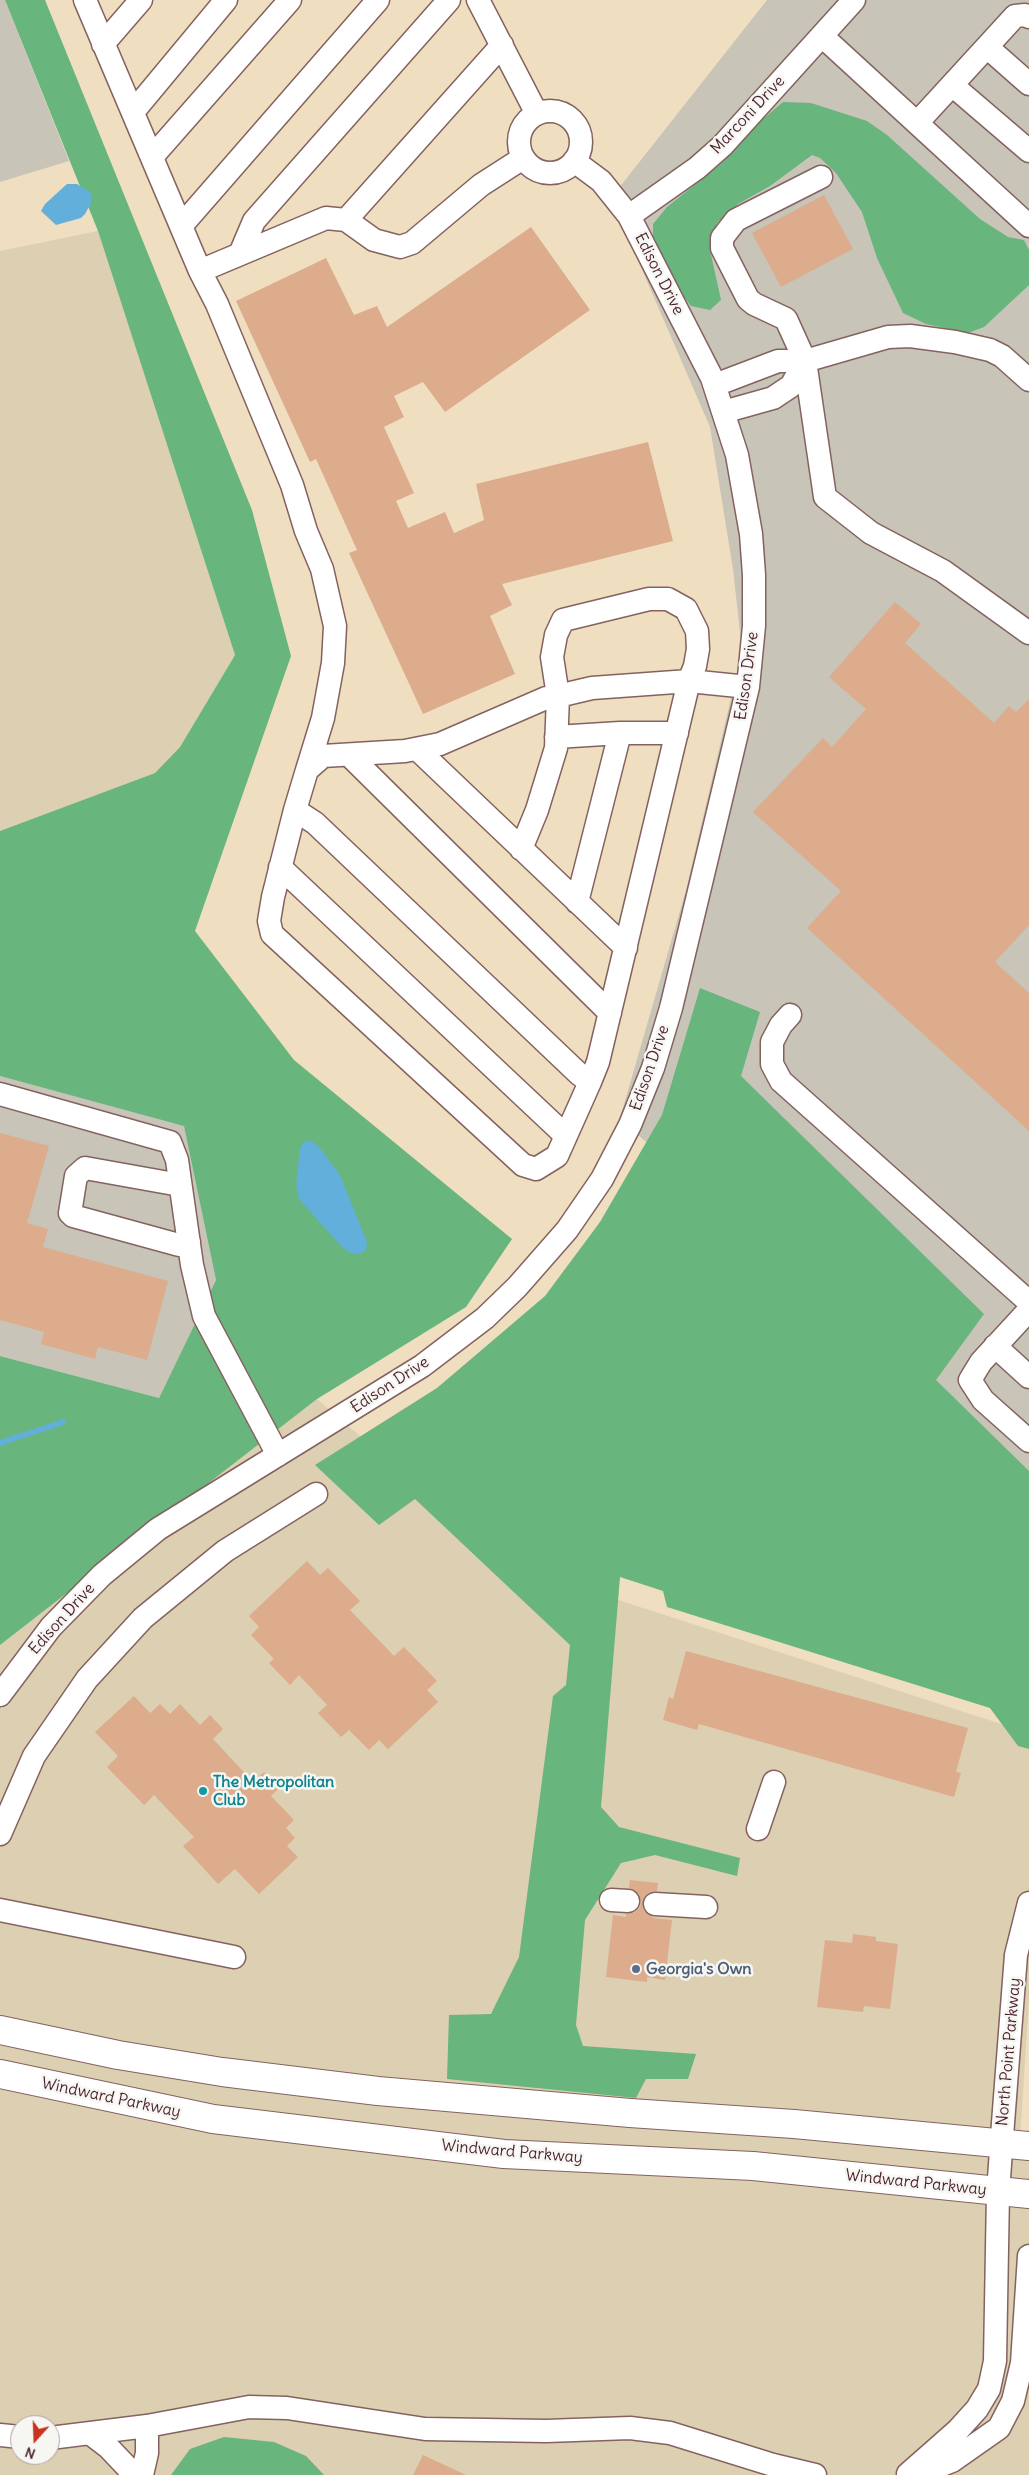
<!DOCTYPE html>
<style>
body{margin:0}
#map{position:relative;width:1029px;height:2475px;overflow:hidden;background:#f0dec0;font-family:Delius,sans-serif}
canvas{display:block}
.north{position:absolute;left:10px;top:2415px;width:50px;height:50px;box-sizing:border-box;background:#f6f6f2;border:1px solid #b1a0a2;border-radius:50%;rotate:200deg;font-size:14px;font-weight:700;line-height:20px;text-align:center;color:#4a1f2b}
.north::after{content:'';display:block;margin:auto;width:18px;height:22px;background:#c8321e;clip-path:polygon(50% 0,100% 100%,50% 72%,0 100%)}
</style>
<div id="map">
<canvas width="1029" height="2475"></canvas>
<div class="north">N</div>
</div>
<script>
const c = document.querySelector('canvas').getContext('2d');
c.lineJoin = 'round';
function paint(path, color) { c.fillStyle = color; c.fill(path, 'evenodd'); }
const poly = rows => new Path2D(rows.map(r => 'M' + r).join(''));
function strokePath(path, color, width, dash) { c.strokeStyle = color; c.lineWidth = width; c.lineCap = dash ? 'butt' : 'round'; c.setLineDash(dash || []); c.stroke(path); }
function write(font, color, halo, rows, align = 'center') {
  c.font = font + ' Delius,sans-serif'; c.lineWidth = 5; c.setLineDash([]); c.textBaseline = 'middle'; c.strokeStyle = halo; c.fillStyle = color; for (const [text, x, y, turn = 0] of rows) {
    c.save(); c.translate(x, y); c.rotate((+turn || 0) * Math.PI / 180); c.textAlign = isNaN(turn) ? turn : align; if (halo) c.strokeText(text, 0, 0); c.fillText(text, 0, 0); c.restore();
  }
}
const built = poly([
 [98,231,235,655,180,747,155,773,0,831,0,251],
 [317,1399,584,1630,606,1596,1029,1733,1029,2000,1019,2153,1029,2154,1029,2475,0,2475,0,1645],
 [20,2425,50,2425,50,2455,20,2455]
]);
const industrial = poly([
 [0,0,5,0,69,161,0,182],
 [767,0,1029,0,1029,1496,620,1118,686,890,742,651,733,569,710,427,611,198],
 [0,1076,184,1125,216,1280,159,1398,0,1356]
]);
const forest = poly([
 [5,0,45,0,252,510,291,656,195,931,294,1060,512,1239,466,1307,317,1399,0,1645,0,1356,159,1398,216,1280,184,1126,0,1076,0,831,155,773,180,747,235,655,98,231],
 [783,102,811,103,867,121,887,135,980,219,1008,237,1024,240,1029,250,1029,285,984,327,968,333,926,324,903,313,877,258,862,212,836,173,820,158,812,155,770,186,738,204,717,223,710,250,721,300,710,310,691,306,674,284,653,237,653,224,667,207,721,164,762,120],
 [700,988,760,1012,741,1076,984,1314,936,1380,1029,1471,1029,1749,1018,1746,990,1708,667,1607,663,1591,620,1577,601,1807,619,1827,740,1858,737,1876,655,1855,621,1863,585,1920,576,2025,583,2046,696,2054,688,2079,646,2079,636,2098,447,2079,449,2015,491,2014,519,1957,553,1696,566,1685,570,1645,415,1499,379,1525,315,1465,437,1388,545,1296,600,1222,662,1115],
 [224,2437,274,2442,306,2456,324,2475,171,2475,190,2449]
]);
const water = poly([
 [67,184,77,184,88,191,91,194,91,203,85,214,81,218,56,225,41,211,45,204],
 [310,1140,319,1147,340,1175,367,1242,366,1250,360,1254,351,1253,342,1247,299,1199,296,1184,300,1149,303,1143]
]);
const stream = poly([
 [0,1443,63,1422]
]);
const building = poly([
 [824,195,853,249,781,287,752,233],
 [531,227,590,310,445,412,423,382,394,396,404,417,384,427,414,493,396,501,408,528,445,512,454,533,484,520,476,484,648,442,673,541,502,584,512,605,490,616,515,674,423,714,349,553,357,550,316,459,310,462,236,301,326,258,354,315,377,306,387,327],
 [895,602,921,624,905,643,994,723,1009,706,1016,712,1029,699,1029,925,995,962,1029,993,1029,1131,807,928,841,891,753,812,823,738,832,747,866,709,829,677],
 [0,1133,49,1146,27,1223,48,1229,43,1247,168,1281,147,1360,98,1347,95,1359,41,1344,44,1332,0,1320],
 [307,1561,320,1575,328,1568,360,1601,350,1610,394,1656,404,1647,437,1681,427,1690,438,1702,388,1749,379,1740,369,1750,349,1730,341,1737,318,1713,327,1705,299,1675,290,1685,269,1663,274,1659,251,1635,259,1627,249,1616],
 [686,1651,968,1728,956,1772,961,1773,954,1797,699,1724,697,1730,663,1720,669,1697,673,1699],
 [134,1696,150,1713,160,1704,170,1714,180,1704,200,1725,210,1715,223,1729,213,1739,253,1782,264,1772,279,1788,271,1796,294,1820,286,1828,295,1838,287,1846,298,1857,259,1894,235,1869,218,1884,183,1846,194,1837,154,1795,144,1805,107,1767,118,1756,95,1732],
 [630,1880,658,1883,657,1891,650,1892,644,1897,643,1909,654,1918,672,1920,665,1980,647,1977,647,1982,606,1977,613,1915,626,1917,626,1914,633,1913,639,1909,641,1902,639,1895,629,1888],
 [853,1934,876,1937,876,1941,898,1944,890,2009,864,2006,863,2012,817,2007,825,1940,852,1943],
 [423,2455,466,2475,413,2475]
]);
const minor = poly([
 [85,0,200,271],
 [478,0,537,114],
 [822,36,1029,226],
 [103,44,141,0],
 [987,47,1029,84],
 [952,85,1029,151],
 '519 142a31 31 0 1 1 62 0a31 31 0 1 1-62 0Z',
 [133,112,226,0],
 [917,123,1015,16,1025,15,1029,17],
 [152,157,290,0],
 [821,177,736,220,722,238,722,248,748,299,754,304,786,319,805,361,825,497,871,533,943,571,1029,633],
 [629,216,697,168,722,146,854,0],
 [346,220,502,45],
 [182,225,378,0],
 [240,254,254,221,449,0],
 [715,385,778,361,805,361,888,337,910,336,955,342,990,350,1002,356,1029,380],
 [723,412,773,398,791,386,805,361],
 [620,733,677,733],
 [556,737,620,733,577,902],
 [417,749,626,948],
 [349,755,610,1013],
 [307,770,323,718,333,663,335,626,322,569,306,531,292,485,217,304,200,271,326,218,346,220,374,240,400,247,412,243,481,185,523,158],
 [295,810,273,897,269,921,272,934,523,1165,536,1169,557,1156,590,1082],
 [521,849,537,810,556,748,558,696,552,657,556,635,563,620,649,599,668,599,686,609,697,631,698,649,695,666,689,681,598,1062,590,1082,579,1074,315,823,295,810,307,770,323,756,405,751,440,744,546,698,558,696,592,688,689,681,748,687],
 [280,867,566,1136],
 [790,1015,781,1025,772,1042,772,1064,781,1081,1029,1302],
 [0,1094,170,1142,177,1160,192,1265,204,1316,278,1455],
 [180,1185,85,1168,76,1176,70,1213,73,1216,179,1245,189,1242],
 [1029,1310,981,1362,970,1380,983,1400,1029,1441],
 [995,1346,1029,1377],
 [0,1695,51,1627,102,1575,158,1529,422,1366,485,1318,517,1287,567,1230,602,1179,630,1125,653,1068,671,1008,748,687,754,626,754,575,751,534,737,455,712,378,629,216,601,181,574,161],
 [758,1829,774,1782],
 [0,1834,34,1756,87,1679,143,1618,225,1551,316,1494],
 [611,1900,628,1901],
 [655,1904,706,1907],
 [0,1910,234,1957],
 [91,2434,108,2447,128,2468,131,2475],
 [0,2435,20,2437],
 [50,2438,147,2426,249,2407,287,2408,425,2429,546,2431,630,2428,670,2433,773,2465,815,2475],
 [914,2473,927,2471,952,2461,999,2428,1013,2401,1022,2363,1029,2256],
 [908,2474,958,2430,977,2409,989,2389,995,2361,998,2192,1003,2123,1016,1955,1029,1903],
 [142,2475,147,2453,147,2426]
]);
const major = poly([
 [0,2030,118,2055,222,2072,378,2091,630,2113,794,2124,1029,2146],
 [0,2074,213,2119,504,2154,753,2166,1029,2194]
]);
const markers = [
 [203,1791,5,"#0f9aa8"],
 [636,1969,5,"#5c6f8a"]
];
const streetNames = [
 ["Marconi Drive",748,115,-47],
 ["Edison Drive",659,274,63],
 ["Edison Drive",747,676,-82],
 ["Edison Drive",650,1068,-71],
 ["Edison Drive",390,1385,-33],
 ["Edison Drive",62,1619,-48],
 ["North Point Parkway",1009,2052,-85],
 ["Windward Parkway",111,2098,12],
 ["Windward Parkway",512,2152,5],
 ["Windward Parkway",916,2183,6]
];
const cultureNames = [
 ["The Metropolitan",213,1782],
 ["Club",213,1800]
];
const serviceNames = [
 ["Georgia's Own",646,1969]
];
paint(built, '#ddcfb1');
paint(industrial, '#c8c4b8');
paint(forest, '#68b57e');
paint(water, '#63afdc');
strokePath(stream, '#63afdc', 5.5);
paint(building, '#dcac8d');
strokePath(minor, '#84625f', 25);
strokePath(major, '#84625f', 30);
strokePath(minor, '#fff', 22);
strokePath(major, '#fff', 28);
for (const [x, y, r, color] of markers) { const dot = new Path2D(); dot.arc(x, y, r, 0, 2 * Math.PI); c.fillStyle = color; c.fill(dot); strokePath(dot, '#f6f6f2', 2); }
write('16px', '#4a1f2b', '#f6f6f2', streetNames);
write('bold 16px', '#0d838f', '#f6f6f2', cultureNames, 'left');
write('bold 16px', '#4e5e75', '#f6f6f2', serviceNames, 'left');
</script>
